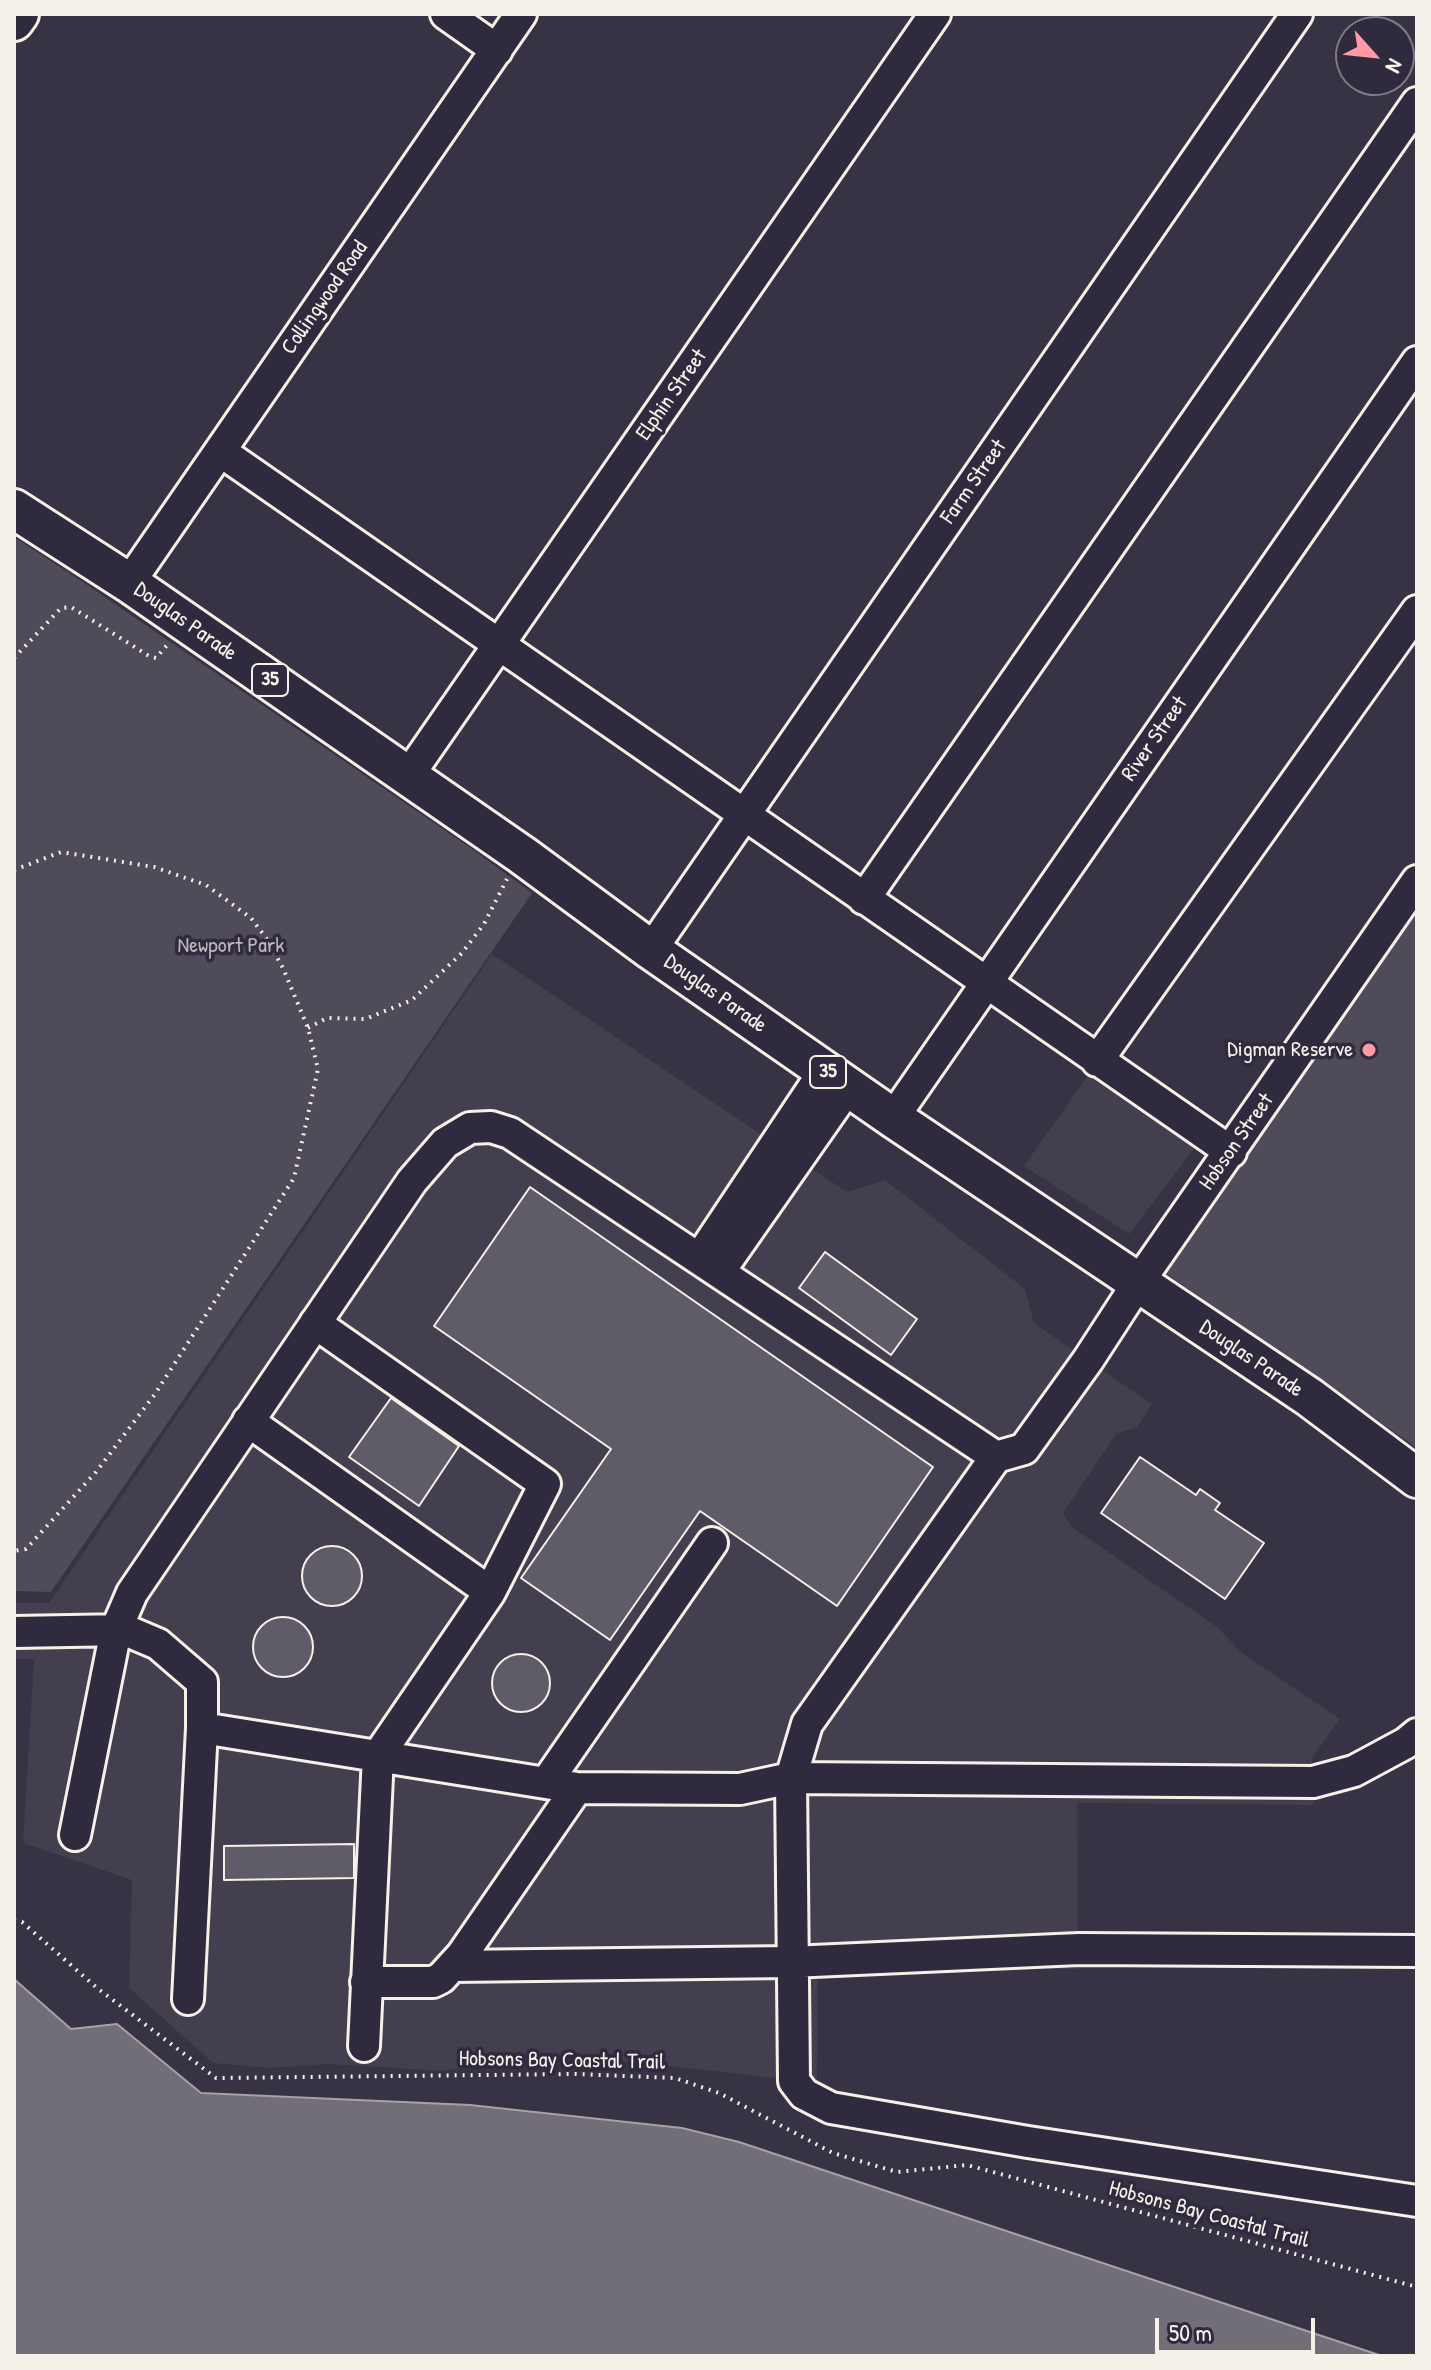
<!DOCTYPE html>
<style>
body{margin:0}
#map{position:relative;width:1431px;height:2370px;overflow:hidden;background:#373244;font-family:"Patrick Hand",sans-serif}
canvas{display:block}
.frame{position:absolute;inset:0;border:16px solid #f4f1e8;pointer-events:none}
.north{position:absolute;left:1335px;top:16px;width:80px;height:80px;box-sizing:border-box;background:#2f2a3d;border:2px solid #7e7a81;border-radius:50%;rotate:117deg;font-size:22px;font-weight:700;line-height:32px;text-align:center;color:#f4f1e8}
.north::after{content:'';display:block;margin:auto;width:28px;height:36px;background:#ff9aa2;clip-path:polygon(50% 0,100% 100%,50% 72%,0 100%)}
.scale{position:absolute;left:1155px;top:2318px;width:160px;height:36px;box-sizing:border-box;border:4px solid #f4f1e8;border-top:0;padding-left:10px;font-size:24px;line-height:28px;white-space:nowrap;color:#f4f1e8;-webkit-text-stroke:6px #2f2a3d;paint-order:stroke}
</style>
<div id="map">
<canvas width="1431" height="2370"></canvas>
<div class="frame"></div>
<div class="north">N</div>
<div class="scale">50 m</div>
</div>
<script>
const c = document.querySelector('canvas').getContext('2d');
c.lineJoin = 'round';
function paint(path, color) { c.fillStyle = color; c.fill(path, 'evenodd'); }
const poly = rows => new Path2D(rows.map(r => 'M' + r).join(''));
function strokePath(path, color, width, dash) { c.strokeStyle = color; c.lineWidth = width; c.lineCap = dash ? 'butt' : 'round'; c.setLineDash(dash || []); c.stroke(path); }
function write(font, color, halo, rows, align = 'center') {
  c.font = font + ' "Patrick Hand",sans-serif'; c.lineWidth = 7; c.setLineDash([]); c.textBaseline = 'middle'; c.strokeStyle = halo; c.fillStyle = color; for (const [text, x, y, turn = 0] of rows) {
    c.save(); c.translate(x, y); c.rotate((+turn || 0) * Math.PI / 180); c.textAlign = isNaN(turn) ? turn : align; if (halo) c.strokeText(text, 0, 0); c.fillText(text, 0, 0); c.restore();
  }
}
const built = poly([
 [492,954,847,1192,885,1180,1025,1289,1034,1323,1152,1404,1137,1427,1116,1434,1063,1513,1072,1527,1217,1627,1242,1653,1340,1719,1312,1758,1314,1805,1077,1803,1078,1969,818,1969,817,2083,564,2054,443,2071,329,2064,268,2068,213,2063,129,1988,132,1880,23,1843,34,1659,14,1659,14,1603,49,1603],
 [1094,1067,1200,1141,1129,1234,1024,1166]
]);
const green = poly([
 [14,537,83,582,472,849,532,893,51,1592,14,1591],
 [1417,880,1417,1448,1151,1263]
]);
const water = poly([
 [14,1979,71,2029,117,2024,201,2093,470,2105,682,2128,739,2142,1382,2356,14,2356,14,1979]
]);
const building = poly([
 [530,1187,933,1467,837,1606,700,1511,610,1640,521,1578,611,1449,434,1326,530,1187],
 [825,1252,917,1319,891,1355,799,1288,825,1252],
 [391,1398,459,1446,419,1506,349,1457,391,1398],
 [1140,1457,1196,1495,1200,1489,1220,1503,1215,1510,1264,1543,1225,1599,1101,1513,1140,1457],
 '302 1576a30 30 0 1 1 60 0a30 30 0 1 1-60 0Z',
 '253 1647a30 30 0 1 1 60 0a30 30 0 1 1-60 0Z',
 '492 1683a29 29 0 1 1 58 0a29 29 0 1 1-58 0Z',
 [354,1844,354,1878,224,1880,224,1846,354,1844]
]);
const path = poly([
 [14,658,61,608,71,607,149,656,156,658,168,644],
 [14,870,61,852,154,867,206,885,251,918,266,938,283,968,308,1028,318,1069,294,1178,155,1394,96,1472,26,1549,14,1551],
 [308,1028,327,1018,365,1019,412,1000,462,953,484,924,507,879],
 [14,1920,22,1922,97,1988,216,2078,576,2074,675,2078,719,2093,833,2153,897,2172,967,2165,1417,2287]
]);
const minor = poly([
 [446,14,497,50],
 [220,451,1231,1152],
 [129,583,521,14],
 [408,776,935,14],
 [1417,881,1138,1283,1088,1360,1024,1449,996,1457,807,1724,791,1778,794,2081,804,2094,831,2108,1028,2142,1417,2201],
 [864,899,1417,103],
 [651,950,1297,14],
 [1097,1061,1417,611],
 [893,1118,1417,362],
 [699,1259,825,1070],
 [719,1272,849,1086],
 [315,1323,545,1484,490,1592],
 [248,1421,490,1592,378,1756,364,2046],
 [14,1632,125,1630,158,1644,202,1682,202,1728,577,1788,740,1789,791,1778,1313,1782,1354,1771,1406,1743,1417,1734],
 [546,1783,712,1543],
 [75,1835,116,1630,132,1593,412,1181,445,1143,470,1128,491,1127,510,1133,996,1457],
 [452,1966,791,1962,1079,1949,1417,1951],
 [366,1982,433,1982,441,1978,462,1955,577,1788],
 [188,1999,202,1728]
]);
const major = poly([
 [14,21,19,14],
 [14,509,129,583,522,855,651,950,893,1118,1309,1397,1417,1478]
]);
const markers = [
 [1369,1050,8,"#ff9aa2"]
];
const shields = [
 [270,680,36],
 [828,1072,36]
];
const shieldNames = [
 ["35",270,680],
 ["35",828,1072]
];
const streetNames = [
 ["Collingwood Road",325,298,-55],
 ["Elphin Street",672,395,-55],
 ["Farm Street",974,482,-55],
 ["Douglas Parade",185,622,35],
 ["River Street",1155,739,-55],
 ["Douglas Parade",715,994,35],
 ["Hobson Street",1237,1142,-55],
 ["Douglas Parade",1251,1359,34],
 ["Hobsons Bay Coastal Trail",562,2061,1],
 ["Hobsons Bay Coastal Trail",1209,2215,15]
];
const parkNames = [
 ["Newport Park",231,946]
];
const poiNames = [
 ["Digman Reserve",1353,1050]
];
paint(built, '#433f4e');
paint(green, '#504b59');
paint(water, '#726e77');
strokePath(water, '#a6a2a4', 2);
paint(building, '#5f5c67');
strokePath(building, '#f4f1e8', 2);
strokePath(minor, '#f4f1e8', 36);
strokePath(major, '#f4f1e8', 44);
strokePath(path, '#f4f1e8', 4, [2, 6]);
strokePath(minor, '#2f2a3d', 30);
strokePath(major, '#2f2a3d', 38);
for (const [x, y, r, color] of markers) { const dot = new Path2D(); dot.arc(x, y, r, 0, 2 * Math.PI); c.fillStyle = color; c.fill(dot); strokePath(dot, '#2f2a3d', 3); }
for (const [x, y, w] of shields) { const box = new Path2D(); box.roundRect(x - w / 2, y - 16, w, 32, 6); c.fillStyle = '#2f2a3d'; c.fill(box); strokePath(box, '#f4f1e8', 2); }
write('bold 20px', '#f4f1e8', null, shieldNames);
write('22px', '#f4f1e8', '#2f2a3d', streetNames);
write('22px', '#bbb7b6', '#2f2a3d', parkNames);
write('22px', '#f4f1e8', '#2f2a3d', poiNames, 'right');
</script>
